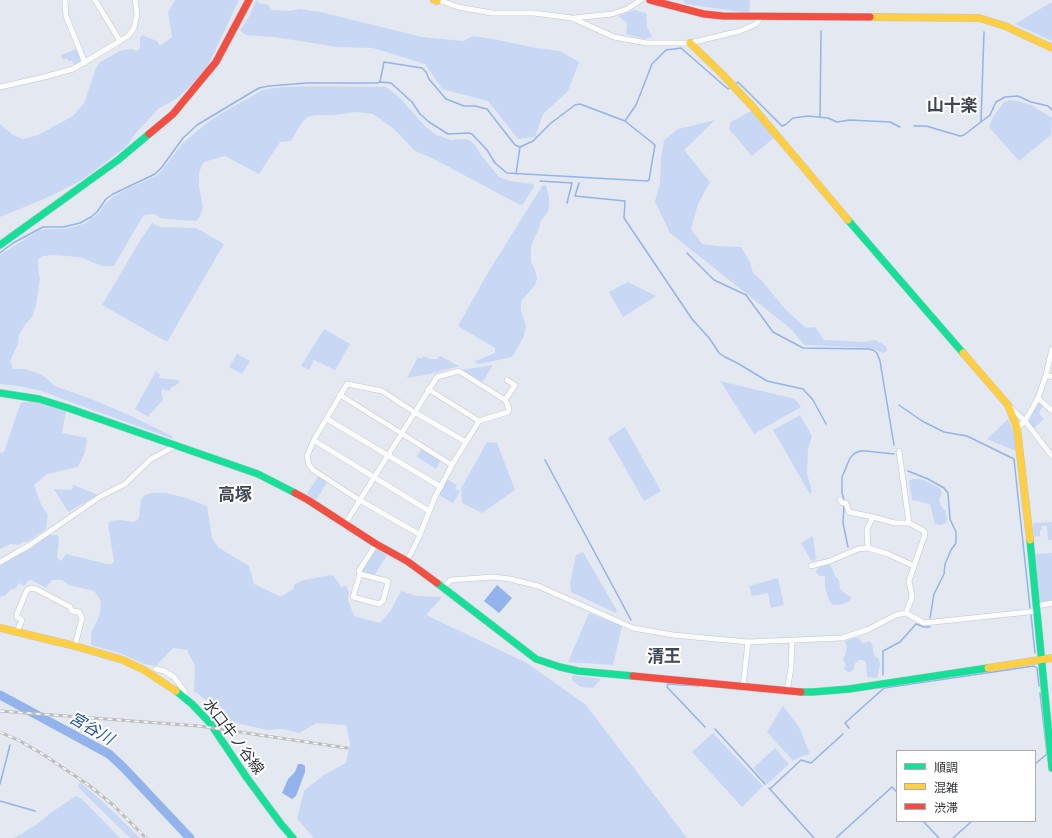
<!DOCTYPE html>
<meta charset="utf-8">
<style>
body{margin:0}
#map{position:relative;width:1052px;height:838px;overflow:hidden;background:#e4e8f0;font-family:"PT Sans Narrow","Noto Sans JP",sans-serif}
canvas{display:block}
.legend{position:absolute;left:896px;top:750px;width:140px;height:72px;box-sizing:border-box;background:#fff;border:1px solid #acadb0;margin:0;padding:5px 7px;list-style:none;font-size:12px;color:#303339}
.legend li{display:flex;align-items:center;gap:8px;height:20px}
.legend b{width:20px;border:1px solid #acadb0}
</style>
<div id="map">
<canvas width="1052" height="838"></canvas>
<ul class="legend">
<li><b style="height:5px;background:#16e098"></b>順調</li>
<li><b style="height:5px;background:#ffcf43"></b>混雑</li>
<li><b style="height:5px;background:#f24e42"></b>渋滞</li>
</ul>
</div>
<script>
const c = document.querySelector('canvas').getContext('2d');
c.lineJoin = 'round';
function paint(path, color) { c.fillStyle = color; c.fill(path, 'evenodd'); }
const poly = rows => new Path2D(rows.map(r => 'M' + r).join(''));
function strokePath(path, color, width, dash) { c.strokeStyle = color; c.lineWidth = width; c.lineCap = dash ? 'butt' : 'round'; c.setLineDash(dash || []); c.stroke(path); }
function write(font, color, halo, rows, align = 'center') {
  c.font = font + ' "PT Sans Narrow","Noto Sans JP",sans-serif'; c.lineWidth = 4; c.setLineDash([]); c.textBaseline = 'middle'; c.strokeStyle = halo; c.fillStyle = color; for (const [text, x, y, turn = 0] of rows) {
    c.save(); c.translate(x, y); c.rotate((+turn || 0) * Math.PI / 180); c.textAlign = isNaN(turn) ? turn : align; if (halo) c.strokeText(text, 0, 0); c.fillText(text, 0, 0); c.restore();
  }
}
const green = poly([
 [175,0,239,0,206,70,179,97,158,109,136,133,126,147,82,180,51,196,0,217,0,124,13,135,23,139,38,135,73,116,84,103,96,68,100,62,122,50,133,49,136,51,140,49,140,38,142,35,157,41,160,46,172,37,168,12],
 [256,0,261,4,267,4,272,10,289,11,300,9,321,12,422,37,463,41,473,36,493,39,536,48,560,51,579,62,568,91,543,114,535,137,518,139,488,101,442,89,425,64,373,48,337,47,274,37,245,35,240,30,250,15],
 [683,0,750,0,749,13,685,4],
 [1052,2,1052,41,1015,24],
 [634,10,646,13,647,27,652,37,644,39,626,34,627,23,618,16],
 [77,49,81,62,74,65,72,60,68,61,67,58,63,60,61,55],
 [325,86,386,87,398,96,426,127,437,135,451,140,464,139,469,140,475,145,481,155,499,177,510,181,533,184,534,187,523,204,520,205,434,159,415,151,394,129,373,114,357,112,334,115,318,115,307,117,300,125,291,141,280,142,259,174,225,156,204,162,201,167,199,174,199,187,203,207,200,216,196,221,167,219,160,218,155,214,145,215,143,216,114,266,102,266,79,257,54,255,42,256,38,260,38,268,40,279,36,305,32,317,24,326,19,335,18,344,10,361,13,369,25,369,37,373,45,377,55,386,91,399,129,415,172,436,173,439,38,390,18,386,0,384,0,255,38,231,45,229,61,229,74,227,86,223,100,212,104,205,114,196,129,188,158,175,182,144,207,123,222,113,263,90,282,87],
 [1010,100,1018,101,1033,106,1052,118,1051,135,1019,161,989,127,993,117,1004,102],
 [751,111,775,137,752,156,729,129,731,122],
 [715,120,684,150,710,182,698,204,691,229,702,244,717,246,741,247,750,262,753,273,762,281,787,311,806,328,815,327,824,340,864,342,875,340,886,346,887,351,883,353,871,348,804,345,791,329,670,233,655,201,660,183,661,159,664,140,678,129],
 [546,185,549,198,549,208,547,213,540,222,540,226,531,246,531,262,535,270,537,278,535,285,522,300,521,303,521,310,526,327,523,338,512,357,479,364,474,362,495,353,495,348,458,326,486,276,542,186],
 [152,223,161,227,196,228,224,244,167,342,102,305,141,239],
 [628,282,656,296,623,317,609,292],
 [324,329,350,344,335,370,314,360,309,370,301,366],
 [237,354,250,361,242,374,229,367],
 [423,356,430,359,437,359,440,356,459,366,430,374,407,378,418,357,422,359],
 [493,365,482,383,461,370],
 [156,371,160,375,159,378,178,380,179,383,172,387,169,391,163,389,161,391,163,400,149,415,149,417,135,409],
 [720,381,795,399,801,407,754,434],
 [21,402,36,402,66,411,62,433,87,438,85,452,78,467,47,474,34,485,41,504,48,515,46,529,27,542,23,542,18,545,11,544,0,549,0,453,4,452],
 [1038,403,1043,405,1039,413,1044,419,1033,429,1027,420],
 [800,415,812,436,808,449,807,474,812,491,810,494,773,430],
 [1008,419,1014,433,1016,451,987,439],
 [625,427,661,491,644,501,608,438],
 [487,442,497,443,515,490,482,513,462,503,461,489],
 [422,448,441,460,436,469,417,457],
 [319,475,328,481,316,500,307,494],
 [447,479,457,485,455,489,460,491,453,503,439,495],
 [913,479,921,479,940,488,942,493,939,500,941,506,945,510,947,519,946,523,940,525,935,524,930,504,912,500,909,481],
 [74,485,98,495,68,512,54,489,71,490],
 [152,493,165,493,183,497,207,506,212,538,219,548,249,566,254,584,279,596,282,596,293,589,295,584,304,580,331,575,334,576,341,587,346,586,349,592,348,600,354,616,380,623,391,610,401,591,417,596,442,597,426,615,527,663,586,705,687,838,314,838,297,819,304,791,322,776,346,763,350,743,346,725,317,723,299,733,283,729,267,730,228,721,213,705,194,691,195,666,187,650,173,648,156,666,144,664,119,653,91,645,91,633,100,614,101,601,94,591,69,585,62,580,52,580,46,588,31,580,28,581,24,586,19,583,16,588,10,590,6,595,0,597,0,565,48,535,57,535,59,538,57,558,61,561,66,554,107,564,112,564,114,561,108,524,110,521,120,520,134,522,137,520,139,518,141,499,145,495],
 [1052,522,1052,540,1048,540,1047,526,1041,526,1042,530,1040,530,1040,536,1034,537,1033,523],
 [813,536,816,559,814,561,811,560,801,543],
 [377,548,387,555,374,576,363,574,362,569,375,549],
 [583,552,617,611,616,613,571,592,570,584,576,555],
 [1052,553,1052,600,1040,604,1035,554],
 [825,564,829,564,832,568,835,576,839,580,840,589,843,592,851,597,851,599,848,602,839,605,833,605,829,600,825,588,825,576,820,576,816,573,817,570,821,565],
 [778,578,784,605,771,608,768,593,752,596,749,586],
 [589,613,622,626,613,665,568,662],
 [853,638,859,638,861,642,865,643,869,641,872,644,874,655,879,659,880,665,877,678,868,677,867,675,866,662,863,660,859,660,855,663,853,671,848,672,844,669,846,663,844,662,843,659,845,656,847,647,845,641],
 [572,675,601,679,593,688,581,687,572,680],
 [783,706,799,727,810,754,802,756,793,761,767,732],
 [713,733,763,786,742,807,692,752],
 [775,748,789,764,767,784,753,768],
 [80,782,102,801,140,838,130,838,78,787],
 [76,796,82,799,120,838,14,838,36,825,49,814]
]);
const water = poly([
 [497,585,512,598,499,613,484,601],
 [298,764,302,764,305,766,305,772,296,796,292,799,282,793,288,779,295,772]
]);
const stream = poly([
 [380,82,391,83,412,102,420,114,429,122,448,134,469,133,472,134,487,150,495,163,507,173,647,181,649,180,655,145,625,121],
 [735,85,738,82,782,126,785,125,793,118,808,116,828,118,837,122,850,120,890,122,900,127],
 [820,117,821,31],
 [981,122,984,32],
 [914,126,926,126,960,136,964,135,990,115,996,102,1005,97,1018,96,1031,102,1048,106,1052,110],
 [516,174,520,147],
 [540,181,572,183,567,203],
 [579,183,575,196,625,201,624,218,692,319,710,339,719,353,725,357,739,364,767,381,803,389,813,400,826,424],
 [0,253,13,243,43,227,63,227,80,223,91,217,97,212,106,199,113,194,155,174,162,167,183,138,197,125,247,95,259,88,269,86,307,83,377,83,380,82,384,62,422,68,426,72,429,79,446,99,464,106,475,106,487,109,515,145,520,147,533,141,551,123,575,105,580,104,625,121,636,105,652,64,666,50,681,48,728,89,731,87],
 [687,253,714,280,746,295,773,332,803,348,869,349,873,350,877,353,880,361,894,445],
 [899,405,922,421,944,432,967,436,1012,458,1014,459,1030,608],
 [545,460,631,620],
 [908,471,928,479,944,488,948,493,950,519,956,532,956,543,951,550,945,564,944,574,934,594,930,618],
 [844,500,842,493,842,477,850,458,855,453,860,451,866,451,894,454],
 [844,505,843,523,848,547],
 [1031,615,1035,653],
 [883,675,883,651,900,642,916,624,924,627,930,627],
 [699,686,668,684,667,687,705,727],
 [849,728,845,723,884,688,1034,666,1037,668,1039,686],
 [715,729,765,784],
 [1035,764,1047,754,1040,693],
 [0,784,10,745],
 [769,788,814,838],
 [770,789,801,760,811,763,843,734],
 [0,801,35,811],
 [923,821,939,838],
 [836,838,892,787,897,792],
 [953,838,972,821]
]);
const river = poly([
 [0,695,109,754,123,767,190,838]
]);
const street = poly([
 [65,0,66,16,85,63],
 [95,0,120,41],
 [438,0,458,7,492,13,534,13,572,18,614,37,647,43,690,43,740,31,756,24,761,17],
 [574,18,612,14,627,9,641,0],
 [0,87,44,77,73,69,120,41,128,36,134,28,137,14,135,0],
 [1046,375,1052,377],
 [428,389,479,421],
 [340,395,452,465],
 [1038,398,1052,411],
 [505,400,515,385,507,380],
 [1010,407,1025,421,1052,456],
 [327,419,441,487],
 [1017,428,1025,421,1038,398,1046,375,1052,349],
 [315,441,429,511],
 [899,451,909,523,924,531,925,534,909,581,912,595,911,600,906,613],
 [840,500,841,501,842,503,846,503,849,512,873,517],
 [345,524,437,377,459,371,505,400,507,403,509,410,508,412,479,421,452,465,435,497,419,537,407,561],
 [419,534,361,501,313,470,309,465,307,456,315,438,347,384,382,391,414,412,466,442],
 [868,548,867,529,873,517,895,523,909,523],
 [0,562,30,545,101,496,125,484,151,459,175,446],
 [811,566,830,561,858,549,868,548,888,554,914,566],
 [360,574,387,581,388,582,383,601,379,604,353,597,360,574,359,571,376,544],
 [443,587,451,580,493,577,510,579,538,586,633,628,673,635,748,642,842,638,867,630,896,615,906,613,924,623,1038,611],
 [1037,606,1052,603],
 [17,632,22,620,17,617,17,614,27,590,31,588,36,589,70,607,72,611,79,612,82,618,75,646],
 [156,669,164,671,174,677,185,692,185,698],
 [743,687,748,642],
 [787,691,791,668,792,641]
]);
const fast = poly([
 [848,220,963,353],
 [0,245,118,160,149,134],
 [0,393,39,399,68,408,258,474,295,493],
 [1030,540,1052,768],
 [437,583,536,659,560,667,578,671,633,676],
 [176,691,192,704,210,723,247,778,281,824,293,838],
 [801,692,813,692,849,689,988,668]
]);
const slow = poly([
 [434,0,437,1],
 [870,17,979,18,1005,26,1052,48],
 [690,43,722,74,752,106,848,220],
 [963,353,1008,405,1017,428,1030,540],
 [0,628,75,646,123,660,144,670,176,691],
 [988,668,1052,658]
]);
const jam = poly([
 [650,0,704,14,723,16,870,17],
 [149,134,173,114,216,62,249,0],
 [295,493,308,500,376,544,407,561,437,583],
 [633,676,801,692]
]);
const rail = poly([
 [0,711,199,726,347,748],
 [0,732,20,741,44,755,90,786,113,805,146,838]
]);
const streetNames = [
 ["水口牛ノ谷線",233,737,53]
];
const waterNames = [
 ["宮谷川",91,729,30]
];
const quarterNames = [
 ["山十楽",952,106],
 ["高塚",235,495],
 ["清王",664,657]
];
paint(green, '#c8d8f4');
paint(water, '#92b3ec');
strokePath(stream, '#92b3ec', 1.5);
strokePath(river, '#92b3ec', 9);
strokePath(street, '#c2c6cc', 6);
strokePath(fast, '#c2c6cc', 8);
strokePath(slow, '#c2c6cc', 8);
strokePath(jam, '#c2c6cc', 8);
strokePath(street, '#fbfcfd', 5);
strokePath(fast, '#16e098', 7);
strokePath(slow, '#ffcf43', 7);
strokePath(jam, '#f24e42', 7);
strokePath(rail, '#bdbec0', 3);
strokePath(rail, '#fff', 1.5, [4.5]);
write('15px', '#303339', '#fff', streetNames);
write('italic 16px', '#1d4ea9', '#fff', waterNames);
write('bold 17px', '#3f4753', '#fff', quarterNames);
</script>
